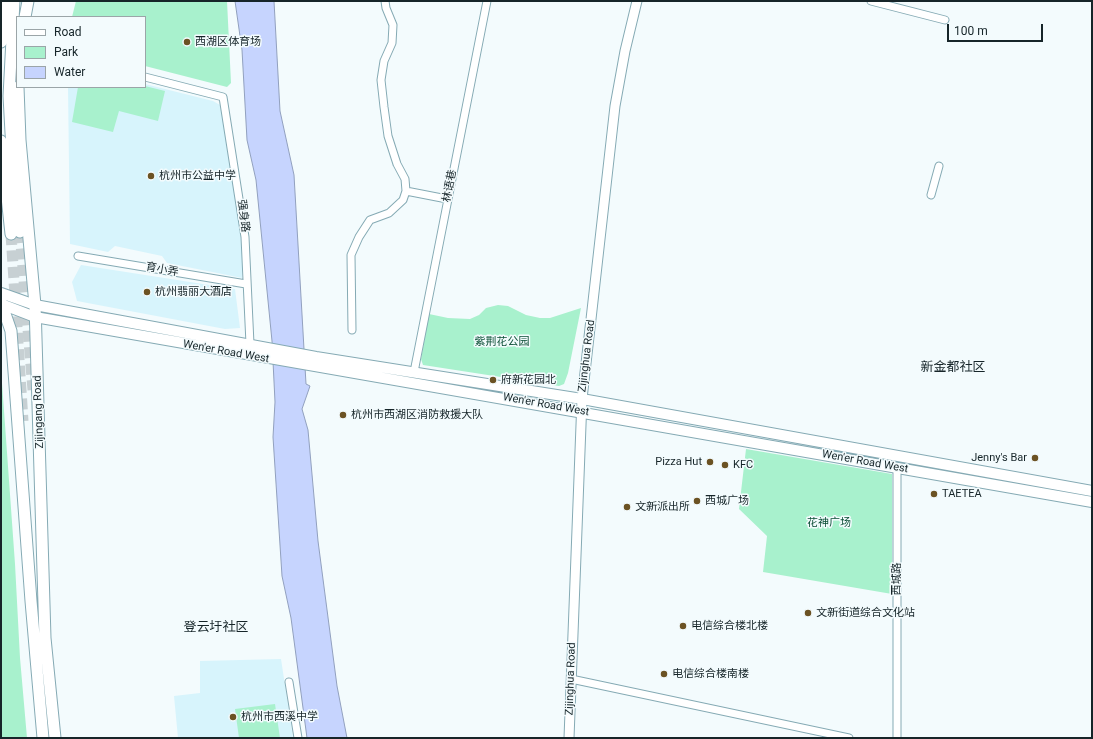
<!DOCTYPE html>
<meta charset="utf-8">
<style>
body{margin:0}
#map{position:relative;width:1093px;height:739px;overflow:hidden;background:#f3fbfd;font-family:Roboto,sans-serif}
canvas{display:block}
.frame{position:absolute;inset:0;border:2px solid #162529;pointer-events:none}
.legend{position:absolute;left:16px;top:16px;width:130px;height:72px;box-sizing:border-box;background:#f3fbfd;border:1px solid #9ba5a8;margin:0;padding:5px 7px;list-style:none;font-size:12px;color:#162529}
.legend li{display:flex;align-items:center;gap:8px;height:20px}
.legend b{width:20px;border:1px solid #9ba5a8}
.scale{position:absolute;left:947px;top:24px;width:96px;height:18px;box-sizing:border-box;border:2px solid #162529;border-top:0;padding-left:5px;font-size:12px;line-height:14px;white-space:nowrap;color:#162529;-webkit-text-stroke:3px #f3fbfd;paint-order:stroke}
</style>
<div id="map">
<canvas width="1093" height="739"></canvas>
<div class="frame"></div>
<ul class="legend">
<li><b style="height:5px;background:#fff"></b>Road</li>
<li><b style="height:11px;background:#a8f1cd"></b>Park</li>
<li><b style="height:11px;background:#c6d4fe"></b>Water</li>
</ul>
<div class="scale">100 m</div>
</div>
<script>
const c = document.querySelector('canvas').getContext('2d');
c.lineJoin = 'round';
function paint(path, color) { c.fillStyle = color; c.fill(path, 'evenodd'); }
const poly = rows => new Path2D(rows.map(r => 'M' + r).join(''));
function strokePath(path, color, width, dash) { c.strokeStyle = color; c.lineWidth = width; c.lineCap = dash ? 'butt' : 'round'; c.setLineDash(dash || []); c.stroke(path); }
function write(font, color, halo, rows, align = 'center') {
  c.font = font + ' Roboto,"Noto Sans SC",sans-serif'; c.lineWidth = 3; c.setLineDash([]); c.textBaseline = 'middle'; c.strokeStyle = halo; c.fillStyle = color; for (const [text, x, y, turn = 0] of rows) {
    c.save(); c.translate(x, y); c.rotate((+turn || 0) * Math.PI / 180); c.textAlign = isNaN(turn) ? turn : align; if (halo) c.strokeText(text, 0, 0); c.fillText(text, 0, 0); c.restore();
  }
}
const built = poly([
 [145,84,213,101,220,105,236,194,242,242,242,278,167,263,162,256,115,246,108,252,70,244,68,87,145,87],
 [81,265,235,289,240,328,225,329,77,301,72,282],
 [281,659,293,738,178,738,174,696,200,693,200,661]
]);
const green = poly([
 [76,1,227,1,231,83,227,87,145,66,145,17,72,17],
 [145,86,165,91,158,121,119,111,113,132,72,122,78,87],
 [498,305,508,306,526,315,540,318,550,318,581,308,568,373,564,384,559,386,423,365,421,359,429,314,448,318,470,319,479,315,486,308],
 [1,369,15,564,20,658,27,738,1,738],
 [746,449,892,474,892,594,763,572,767,536,739,509],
 [275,704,280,738,239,738,235,709]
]);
const water = poly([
 [235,1,274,1,280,111,294,175,306,384,310,386,302,409,308,430,318,541,337,686,347,738,307,738,291,618,282,576,273,437,275,402,272,341,256,180,247,140,242,50,235,1]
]);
const trunkTunnel = poly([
 [20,232,33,390],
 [11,234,23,421]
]);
const minor = poly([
 [871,1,945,20],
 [145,77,223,97,245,237,250,344],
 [406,191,447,199],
 [931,195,939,166],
 [78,256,246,284],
 [352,330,351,255,359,237,370,220,389,213,403,200,406,191,405,179,397,164,388,136,384,107,381,80,384,61,392,43,393,25,386,8,385,1],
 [414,372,487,1],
 [571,679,849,738],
 [289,682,298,738],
 [897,738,897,467]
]);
const tertiary = poly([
 [569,738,582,399,615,106,625,51,637,1]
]);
const secondary = poly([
 [1,293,35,305,316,357,582,399,1092,491],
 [1,304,35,317,1092,502]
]);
const primary = poly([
 [25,17,28,1],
 [18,87,20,140,35,305,45,638,55,738],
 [1,302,11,331,31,601,43,738]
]);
const trunk = poly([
 [14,1,9,96,11,133,20,232],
 [1,42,4,1],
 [1,141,11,234]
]);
const markers = [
 [187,42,4,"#6b5223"],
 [151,176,4,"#6b5223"],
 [147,292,4,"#6b5223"],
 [493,380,4,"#6b5223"],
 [343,415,4,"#6b5223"],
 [1035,458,4,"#6b5223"],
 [710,462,4,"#6b5223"],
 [725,465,4,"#6b5223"],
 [934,494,4,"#6b5223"],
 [697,501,4,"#6b5223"],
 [627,507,4,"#6b5223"],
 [808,613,4,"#6b5223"],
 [683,626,4,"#6b5223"],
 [664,674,4,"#6b5223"],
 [233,717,4,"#6b5223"]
];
const poiNames = [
 ["西湖区体育场",195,42],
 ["杭州市公益中学",159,176],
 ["杭州翡丽大酒店",155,292],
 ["府新花园北",501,380],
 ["杭州市西湖区消防救援大队",351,415],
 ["Jenny's Bar",1027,458,"right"],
 ["Pizza Hut",702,462,"right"],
 ["KFC",733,465],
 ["TAETEA",942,494],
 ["西城广场",705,501],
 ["文新派出所",635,507],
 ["文新街道综合文化站",816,613],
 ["电信综合楼北楼",691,626],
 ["电信综合楼南楼",672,674],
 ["杭州市西溪中学",241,717]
];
const streetNames = [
 ["林语巷",450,186,-79],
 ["强身路",243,216,83],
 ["育小弄",162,270,10],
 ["Wen'er Road West",226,352,10],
 ["Zijinghua Road",587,356,-83],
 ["Wen'er Road West",546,405,10],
 ["Zijingang Road",39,412,-92],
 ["Wen'er Road West",865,462,10],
 ["西城路",897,579,-90],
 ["Zijinghua Road",571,679,-88]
];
const parkNames = [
 ["紫荆花公园",502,342],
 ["花神广场",829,523]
];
const quarterNames = [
 ["新金都社区",953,368],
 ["登云圩社区",216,628]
];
paint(built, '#d7f4fc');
paint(green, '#a8f1cd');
paint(water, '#c6d4fe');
strokePath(water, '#91a0be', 1);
strokePath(trunkTunnel, '#c7d0d3', 11, [11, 5.5]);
strokePath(minor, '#85aab4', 9);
strokePath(tertiary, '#85aab4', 11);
strokePath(secondary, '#85aab4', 12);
strokePath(primary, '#85aab4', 13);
strokePath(trunk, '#85aab4', 13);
strokePath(minor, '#fff', 7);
strokePath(tertiary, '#fff', 9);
strokePath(secondary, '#fff', 10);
strokePath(primary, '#fff', 11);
strokePath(trunk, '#fff', 11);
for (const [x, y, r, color] of markers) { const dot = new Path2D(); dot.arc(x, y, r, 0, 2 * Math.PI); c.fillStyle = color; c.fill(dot); strokePath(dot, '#f3fbfd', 1.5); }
write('11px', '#162529', '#f3fbfd', poiNames, 'left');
write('11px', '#162529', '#f3fbfd', streetNames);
write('11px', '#0a4e35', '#f3fbfd', parkNames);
write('13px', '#162529', '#f3fbfd', quarterNames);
</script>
